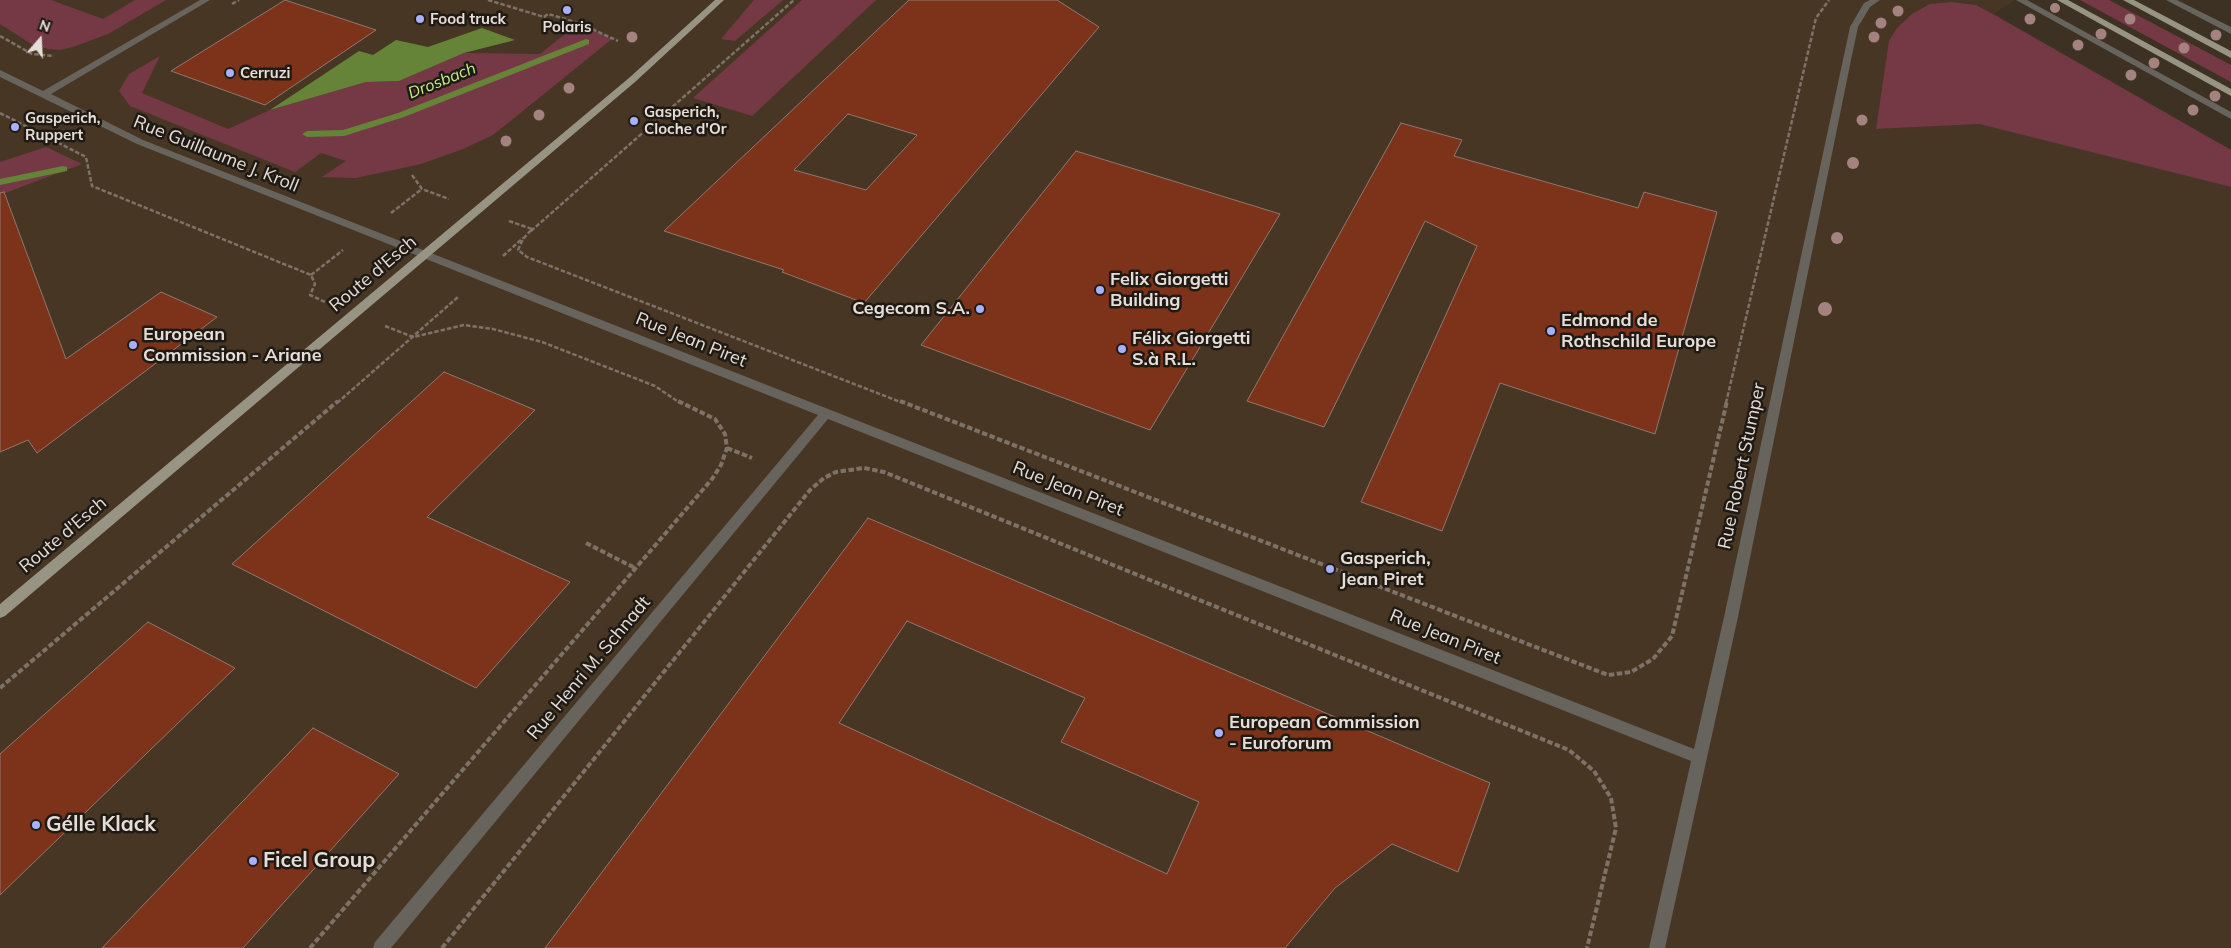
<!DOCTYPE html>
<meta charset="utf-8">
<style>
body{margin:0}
#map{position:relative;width:2231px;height:948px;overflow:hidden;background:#3d3124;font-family:Mulish,sans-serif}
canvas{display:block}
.north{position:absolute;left:15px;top:15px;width:50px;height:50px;-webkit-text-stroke:4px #1f1a14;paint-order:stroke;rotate:19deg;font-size:14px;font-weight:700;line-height:20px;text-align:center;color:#e6ded6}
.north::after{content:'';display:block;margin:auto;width:18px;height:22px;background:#e6ded6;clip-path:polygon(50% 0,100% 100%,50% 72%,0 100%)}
</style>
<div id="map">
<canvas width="2231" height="948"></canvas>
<div class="north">N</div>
</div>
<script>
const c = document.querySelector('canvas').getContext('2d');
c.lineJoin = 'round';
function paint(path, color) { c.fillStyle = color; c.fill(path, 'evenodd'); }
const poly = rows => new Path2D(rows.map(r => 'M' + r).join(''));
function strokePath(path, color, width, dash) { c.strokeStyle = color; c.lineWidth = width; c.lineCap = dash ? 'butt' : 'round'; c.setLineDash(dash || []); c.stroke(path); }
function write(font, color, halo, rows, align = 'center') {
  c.font = font + ' Mulish,sans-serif'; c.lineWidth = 5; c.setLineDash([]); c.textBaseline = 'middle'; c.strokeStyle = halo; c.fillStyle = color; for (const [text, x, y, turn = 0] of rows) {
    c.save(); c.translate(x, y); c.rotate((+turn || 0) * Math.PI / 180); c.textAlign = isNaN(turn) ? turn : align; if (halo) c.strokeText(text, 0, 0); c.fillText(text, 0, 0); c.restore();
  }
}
const built = poly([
 [0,0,2015,0,1993,14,1976,5,1951,2,1876,129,1979,124,2231,187,2231,948,0,948]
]);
const green = poly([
 [0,0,51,0,103,19,135,0,166,0,108,34,73,47,60,50,48,49,33,45,0,24],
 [754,0,783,0,735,41,721,39],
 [802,0,876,0,752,116,693,98],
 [2080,0,2109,0,2231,65,2231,82],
 [1951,2,1976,5,1993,14,2231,150,2231,187,1979,124,1876,129,1889,41,1897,28,1912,14,1930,4],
 [579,23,612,39,493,135,463,149,421,164,356,178,322,177,346,161,321,153,295,172,130,106,119,91,129,74,160,56,142,93,228,129,270,110,366,82,399,81,464,53,540,54],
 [46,147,82,164,0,195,0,162]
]);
const water = poly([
 [482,28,515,40,464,53,399,81,366,82,270,110,359,51,373,55,396,40,428,47]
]);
const stream = poly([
 [586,39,589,40,589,44,404,117,344,136,307,137,302,134,307,131,343,130,398,113,586,39],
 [63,166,67,167,67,171,0,185,0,179,63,166]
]);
const building = poly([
 [285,0,376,30,265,105,171,71,285,0],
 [909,0,1057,0,1099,27,864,303,782,272,784,270,664,231,909,0],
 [848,114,917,135,866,190,794,170,848,114],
 [1401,123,1462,140,1454,156,1638,208,1644,192,1717,212,1655,434,1500,383,1442,531,1361,502,1477,246,1425,221,1324,427,1247,401,1401,123],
 [1076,151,1280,214,1150,430,921,345,1076,151],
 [4,192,66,359,161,292,217,317,37,453,28,440,0,452,0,193,4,192],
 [444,372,535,410,427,517,570,582,476,688,232,564,444,372],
 [868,518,1490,783,1458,872,1392,844,1335,888,1285,948,545,948,868,518],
 [907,621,1085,698,1061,742,1199,802,1167,874,839,723,907,621],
 [148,622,235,668,0,895,0,754,148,622],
 [313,728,399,774,243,948,102,948,313,728]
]);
const pathFar1 = poly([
 [488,0,544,17,548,14,579,23,618,41],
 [232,4,239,0],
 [0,36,32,54,54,56],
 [0,113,86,157,92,186,311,275,315,284,310,295,325,302],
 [412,175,422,189,449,199],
 [391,213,422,189],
 [509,221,532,229,523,239,518,250,527,257,903,403],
 [531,231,794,0],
 [503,256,523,238],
 [311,275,343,250],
 [385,326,413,337,464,325,493,329,542,342,655,386,680,403],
 [337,403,458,297],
 [1726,403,1816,18,1829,0]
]);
const path = poly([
 [900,401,1608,675,1631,672,1653,659,1672,636,1727,401],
 [727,448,752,458],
 [586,543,635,568],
 [0,688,338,401],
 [310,948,712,479,721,465,727,448,725,434,715,419,678,401],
 [442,948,810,490,824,478,836,472,864,468,884,472,1569,750,1594,771,1611,798,1616,828,1587,948]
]);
const minor = poly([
 [200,0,210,0,51,94,143,140,1694,749,1724,617,1850,27,1864,3,1870,0,1880,0,1870,7,1858,27,1851,60,1738,617,1665,948,1649,948,1691,761,828,419,391,948,373,948,375,942,818,415,137,144,0,77,0,70,43,91,200,0],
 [2016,0,2027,0,2231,112,2231,119,2016,0],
 [2166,0,2177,0,2231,27,2231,34,2166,0]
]);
const major = poly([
 [715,0,724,0,635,82,5,616,0,618,0,604,629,78,715,0],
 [2057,0,2068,0,2231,89,2231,96,2057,0],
 [2123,0,2134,0,2231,51,2231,58,2123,0]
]);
const trees = [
 [2055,8,5],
 [1898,11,5.5],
 [2030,19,5.5],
 [2130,19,5.5],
 [1881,23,5.5],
 [2101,34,5.5],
 [2216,35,5.5],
 [632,37,5.5],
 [1874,37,5.5],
 [2078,45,5.5],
 [2184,48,5.5],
 [2154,63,5.5],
 [2131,75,5.5],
 [569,88,5.5],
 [2215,96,5.5],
 [2193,110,5.5],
 [539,115,5.5],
 [1862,120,5.5],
 [506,141,5.5],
 [1853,163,6],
 [1837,238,6],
 [1825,309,7]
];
const markers = [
 [567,10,5,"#a7b1fc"],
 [420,19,5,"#a7b1fc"],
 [230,73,5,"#a7b1fc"],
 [634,121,5,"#a7b1fc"],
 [15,127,5,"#a7b1fc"],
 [1100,290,5,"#a7b1fc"],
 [980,309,5,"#a7b1fc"],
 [1551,331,5,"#a7b1fc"],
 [133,345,5,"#a7b1fc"],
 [1122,349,5,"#a7b1fc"],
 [1330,569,5,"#a7b1fc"],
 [1219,733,5,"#a7b1fc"],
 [36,825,5,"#a7b1fc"],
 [253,861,5,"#a7b1fc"]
];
const farPoinames = [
 ["Food truck",430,19],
 ["Polaris",567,27,"center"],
 ["Cerruzi",240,73],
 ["Gasperich,",644,112],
 ["Cloche d'Or",644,129],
 ["Gasperich,",25,118],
 ["Ruppert",25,135]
];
const farWaternames = [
 ["Drosbach",442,81,-22]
];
const streetNames = [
 ["Rue Guillaume J. Kroll",216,154,22],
 ["Route d'Esch",373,274,-40],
 ["Rue Jean Piret",691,340,22],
 ["Rue Robert Stumper",1742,466,-78],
 ["Rue Jean Piret",1068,489,22],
 ["Route d'Esch",63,535,-40],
 ["Rue Jean Piret",1445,637,22],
 ["Rue Henri M. Schnadt",589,668,-50]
];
const poiNames = [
 ["Felix Giorgetti",1110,280],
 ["Building",1110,301],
 ["Cegecom S.A.",970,309,"right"],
 ["Edmond de",1561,321],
 ["Rothschild Europe",1561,342],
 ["European",143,335],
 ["Commission - Ariane",143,356],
 ["Félix Giorgetti",1132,339],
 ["S.à R.L.",1132,360],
 ["Gasperich,",1340,559],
 ["Jean Piret",1340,580],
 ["European Commission",1229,723],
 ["- Euroforum",1229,744]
];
const nearPoinames = [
 ["Gélle Klack",46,825],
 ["Ficel Group",263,861]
];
paint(built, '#473624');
paint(green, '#753946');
paint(water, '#658437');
paint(stream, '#658437');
paint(building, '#7d321a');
strokePath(building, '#8d7872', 1);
strokePath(pathFar1, '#7d7267', 2.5, [4.5, 2]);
strokePath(path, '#7d7267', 4, [5.5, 2.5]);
paint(minor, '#66645c');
paint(major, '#979483');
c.fillStyle = '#a38280';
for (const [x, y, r] of trees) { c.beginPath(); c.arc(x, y, r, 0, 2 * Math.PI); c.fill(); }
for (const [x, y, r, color] of markers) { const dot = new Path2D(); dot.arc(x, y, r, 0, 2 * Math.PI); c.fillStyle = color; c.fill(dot); strokePath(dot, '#1f1a14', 2); }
write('bold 15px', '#e6ded6', '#1f1a14', farPoinames, 'left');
write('italic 16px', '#c4f087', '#1f1a14', farWaternames);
write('18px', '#e6ded6', '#1f1a14', streetNames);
write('bold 18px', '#e6ded6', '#1f1a14', poiNames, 'left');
write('bold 21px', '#e6ded6', '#1f1a14', nearPoinames, 'left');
</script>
